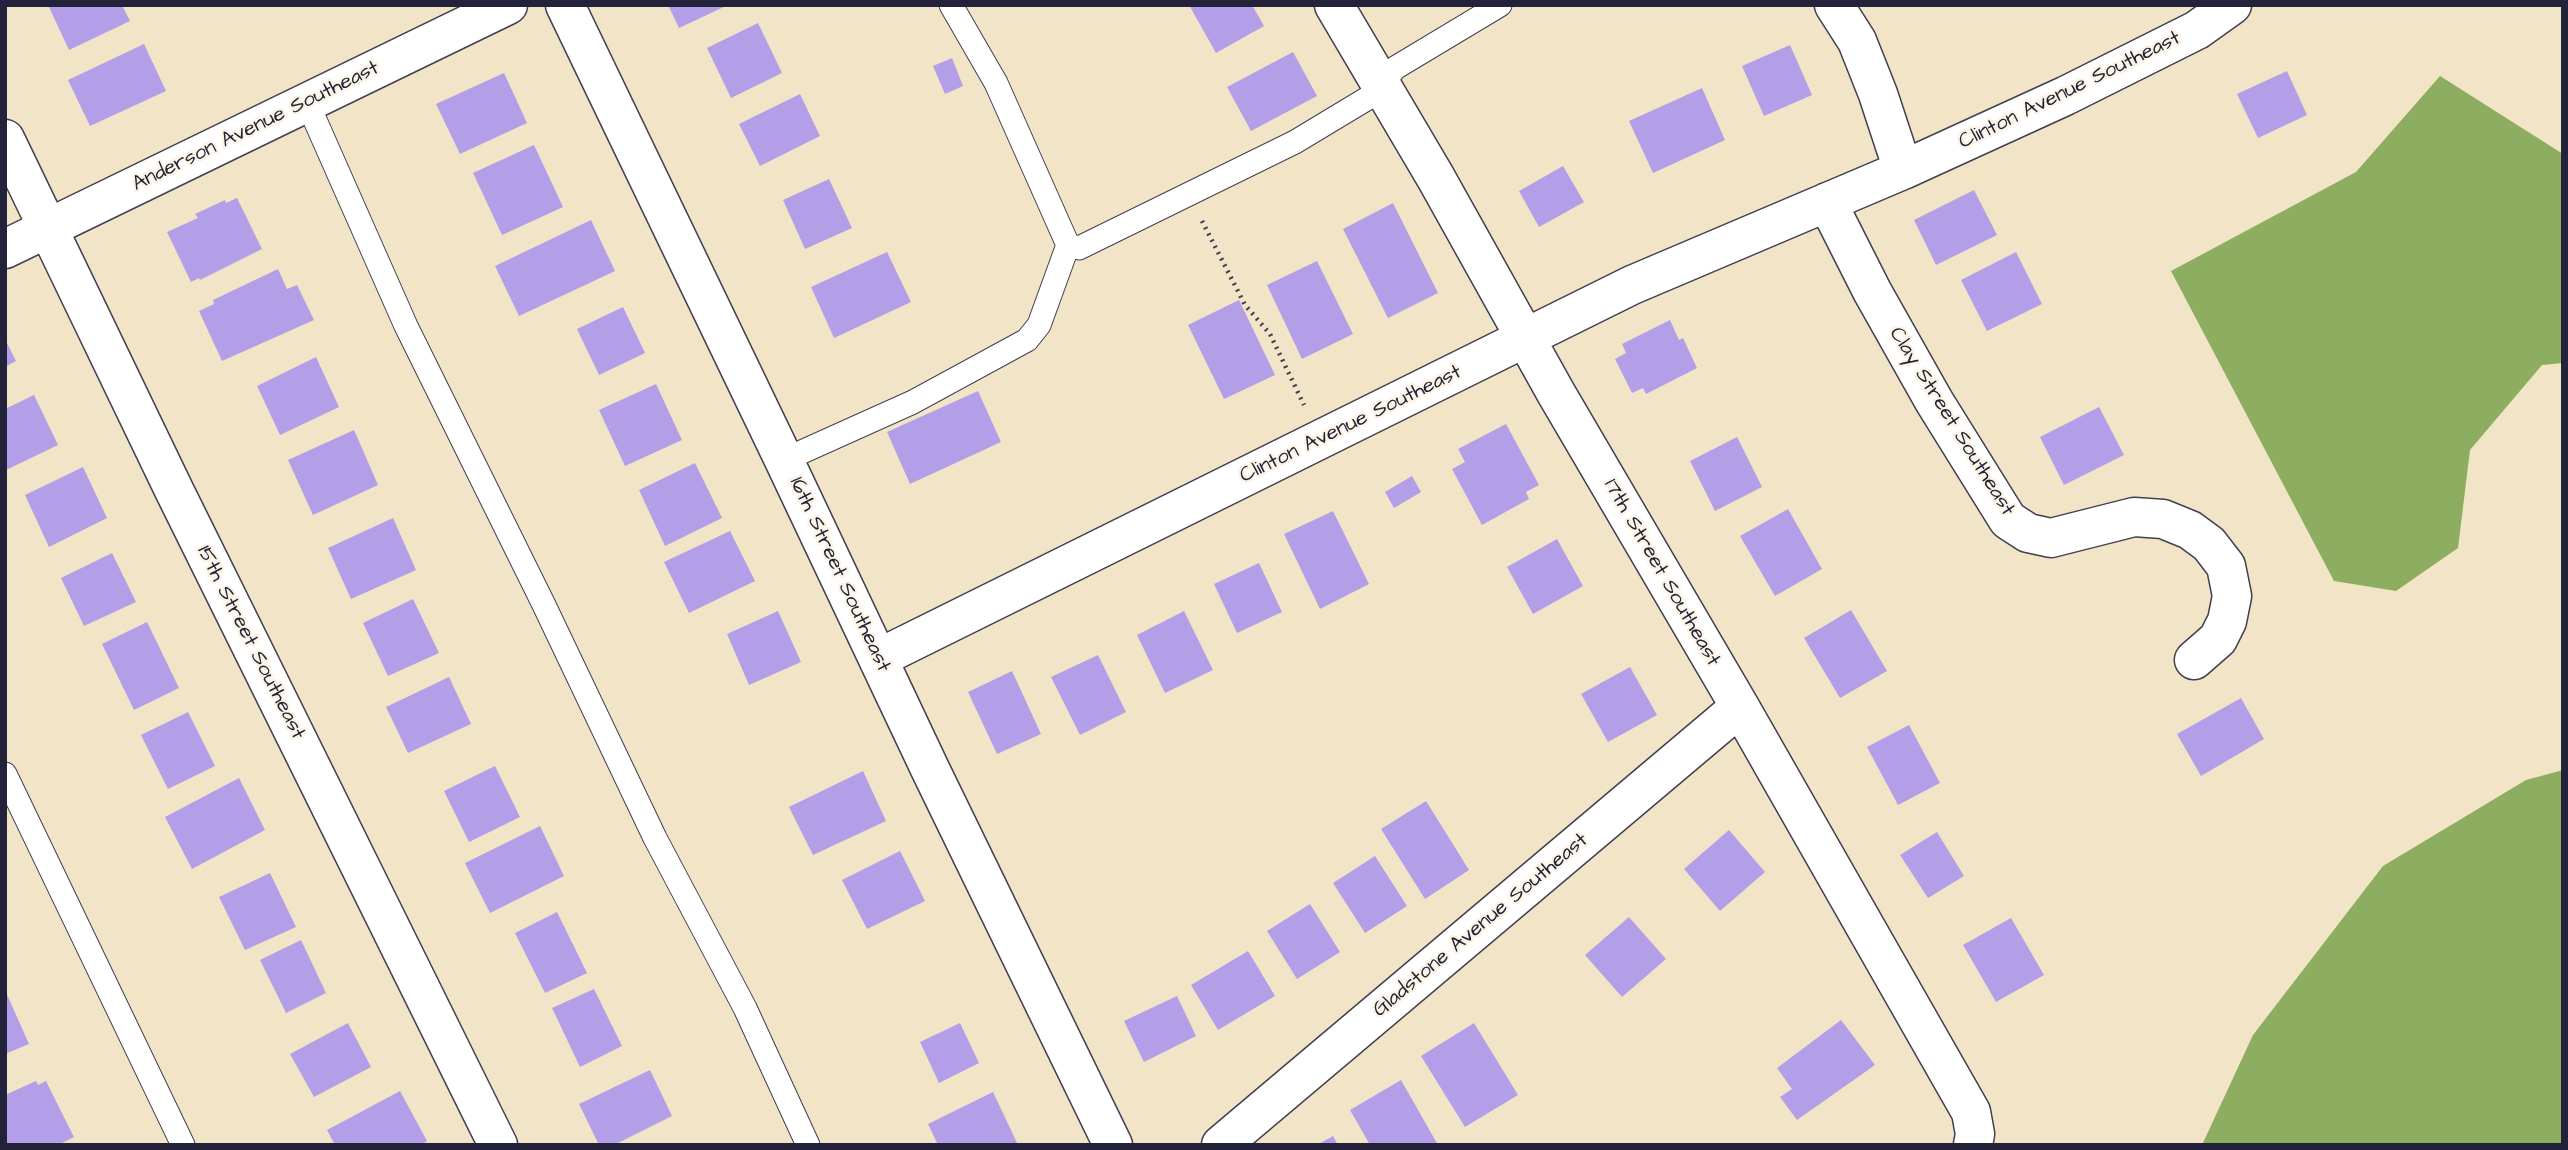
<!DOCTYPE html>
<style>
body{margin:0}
#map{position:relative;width:2568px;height:1150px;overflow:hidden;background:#f2e4c6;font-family:"Architects Daughter",sans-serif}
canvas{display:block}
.frame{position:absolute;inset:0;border:7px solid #22223b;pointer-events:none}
</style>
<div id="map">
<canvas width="2568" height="1150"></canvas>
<div class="frame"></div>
</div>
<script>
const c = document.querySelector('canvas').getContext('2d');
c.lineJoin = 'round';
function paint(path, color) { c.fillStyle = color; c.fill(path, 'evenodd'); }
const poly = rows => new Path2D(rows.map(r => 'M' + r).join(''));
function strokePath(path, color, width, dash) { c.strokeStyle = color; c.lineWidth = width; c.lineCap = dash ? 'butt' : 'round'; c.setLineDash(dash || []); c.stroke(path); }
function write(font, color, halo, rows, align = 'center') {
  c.font = font + ' "Architects Daughter",sans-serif'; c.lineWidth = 5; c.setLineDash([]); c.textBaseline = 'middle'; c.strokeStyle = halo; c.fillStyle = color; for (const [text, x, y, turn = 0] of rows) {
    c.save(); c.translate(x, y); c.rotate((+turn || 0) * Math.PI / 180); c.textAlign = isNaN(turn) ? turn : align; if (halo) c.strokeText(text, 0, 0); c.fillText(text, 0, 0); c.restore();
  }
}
const forest = poly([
 [2440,76,2563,154,2563,363,2542,365,2470,450,2458,548,2396,591,2334,581,2171,271,2356,172],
 [2563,770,2563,1145,2202,1145,2253,1035,2383,866,2526,780]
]);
const building = poly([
 [48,5,122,5,130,21,69,50],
 [668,5,728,5,679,28],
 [1189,5,1252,5,1264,26,1216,53],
 [758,23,782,73,731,98,707,48],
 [144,44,166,91,90,126,68,80],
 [1790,45,1812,95,1764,116,1742,66],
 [1293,52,1317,96,1251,131,1227,87],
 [952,58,963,86,945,94,933,66],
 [2287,71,2307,115,2258,138,2237,94],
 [504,73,527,123,460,154,436,104],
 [1702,88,1725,140,1653,173,1629,121],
 [800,94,820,136,760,166,739,124],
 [534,145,563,207,502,235,473,173],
 [1563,166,1584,202,1539,227,1519,191],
 [829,179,852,228,805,249,783,200],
 [1974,190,1997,235,1936,265,1914,220],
 [237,198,262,249,200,280,199,278,191,282,167,232,198,218,195,214,225,200,226,203],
 [1393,203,1438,293,1388,318,1343,229],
 [591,220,615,271,519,316,495,266],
 [887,252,911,302,834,338,811,287],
 [2016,252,2042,304,1987,331,1961,280],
 [1317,261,1353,334,1302,359,1267,285],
 [278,269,287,289,297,285,314,320,222,361,199,311,214,304,213,300],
 [1239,300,1275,375,1224,399,1188,325],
 [623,307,645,353,599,375,577,329],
 [1670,320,1679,340,1683,338,1697,368,1646,394,1643,388,1632,393,1615,359,1626,353,1622,344],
 [5,339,16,361,5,367],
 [316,357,339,407,280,435,257,386],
 [656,384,682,440,625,466,599,410],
 [978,391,1001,442,910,484,887,432],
 [34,395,58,445,6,470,5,409],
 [2099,407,2124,455,2064,485,2040,437],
 [1506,424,1539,485,1526,492,1529,499,1482,525,1452,469,1465,462,1458,449],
 [354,430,378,485,313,515,288,460],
 [1737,437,1762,487,1715,511,1690,461],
 [695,463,722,518,665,546,639,490],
 [83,467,107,518,49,547,25,495],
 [1412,476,1421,492,1394,508,1385,492],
 [1788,509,1822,569,1775,596,1740,536],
 [1333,511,1369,584,1320,609,1284,534],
 [393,518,416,570,351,599,328,548],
 [730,531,755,581,689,613,664,562],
 [1557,539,1583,586,1533,614,1507,567],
 [112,553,136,602,84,626,61,578],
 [1259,563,1282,612,1237,633,1214,584],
 [413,599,439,653,388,676,363,623],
 [1851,610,1887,671,1840,698,1804,638],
 [778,611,801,662,749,685,727,634],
 [1184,611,1213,670,1165,693,1137,635],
 [147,622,179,688,134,710,102,644],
 [1098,655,1126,712,1080,735,1051,677],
 [1630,667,1657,715,1608,742,1581,694],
 [1012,671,1041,734,997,754,968,692],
 [449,677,471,724,408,753,386,707],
 [2241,698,2264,739,2201,776,2177,734],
 [188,712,215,766,168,789,141,735],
 [1909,725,1940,783,1898,805,1867,747],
 [495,766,520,817,469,842,444,791],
 [863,771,886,821,813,855,789,807],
 [239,778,265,830,192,869,165,817],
 [1426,801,1469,870,1425,899,1381,829],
 [540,826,564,876,490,913,465,863],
 [1729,830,1765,872,1720,911,1684,869],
 [1937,832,1964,876,1928,898,1900,855],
 [900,851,925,901,867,929,842,880],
 [1375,856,1407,906,1365,933,1333,883],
 [270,873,296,927,245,950,219,897],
 [1310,904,1340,952,1297,979,1267,931],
 [557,912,587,973,545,993,515,933],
 [1629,917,1666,959,1622,997,1585,955],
 [2011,918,2044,975,1996,1002,1963,945],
 [301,940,326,993,286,1013,260,960],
 [1248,951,1275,996,1218,1030,1191,985],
 [594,989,622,1046,580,1067,552,1008],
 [5,990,29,1044,5,1054],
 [1177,996,1196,1036,1144,1062,1124,1021],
 [1841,1020,1875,1065,1797,1120,1780,1097,1792,1089,1777,1068],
 [348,1023,371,1067,314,1097,290,1054],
 [960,1023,979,1063,939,1083,920,1042],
 [1474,1023,1518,1095,1465,1127,1421,1056],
 [650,1070,672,1116,614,1145,599,1145,579,1104],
 [1401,1080,1438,1145,1370,1145,1350,1110],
 [36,1081,38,1085,46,1081,74,1137,58,1145,5,1145,5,1095],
 [400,1091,427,1141,421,1145,335,1145,327,1130],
 [993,1092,1018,1145,938,1145,928,1124],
 [1333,1136,1338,1145,1317,1145]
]);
const path = poly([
 [1202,221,1245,305,1270,334,1304,405]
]);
const service = poly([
 [951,5,996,83,1068,245,1079,248,1295,142,1373,95,1395,68,1500,5],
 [307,102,406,326,544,605,655,838,745,1008,808,1145],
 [784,460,913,402,1027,340,1039,325,1068,245],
 [5,774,183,1145]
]);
const minor = poly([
 [565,5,784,460,931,771,1113,1145],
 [1334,5,1436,178,1556,393,1740,707,1971,1112,1975,1134,1973,1145],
 [1834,5,1857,41,1878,94,1903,170],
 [5,139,174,490,498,1145],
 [1827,202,1872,291,1934,401,2008,520,2028,533,2051,538,2134,517,2163,519,2190,530,2209,544,2226,566,2232,596,2227,621,2218,639,2194,660],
 [5,249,508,5],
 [879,658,1632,285,1903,170,2065,96,2197,30,2232,5],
 [1221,1145,1740,707]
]);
const streetNames = [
 ["Clinton Avenue Southeast",2070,91,-26],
 ["Anderson Avenue Southeast",256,127,-26],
 ["Clay Street Southeast",1951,422,58],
 ["Clinton Avenue Southeast",1351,425,-26],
 ["17th Street Southeast",1661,573,60],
 ["16th Street Southeast",839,575,65],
 ["15th Street Southeast",250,643,63],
 ["Gladstone Avenue Southeast",1481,926,-40]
];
paint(forest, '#8dad60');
paint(building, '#b39fe7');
strokePath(service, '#413f50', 25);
strokePath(minor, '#413f50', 41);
strokePath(path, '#413f50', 4.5, [2, 5]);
strokePath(service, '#fff', 23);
strokePath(minor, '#fff', 38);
write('21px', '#22223b', '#fcf5e5', streetNames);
</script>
